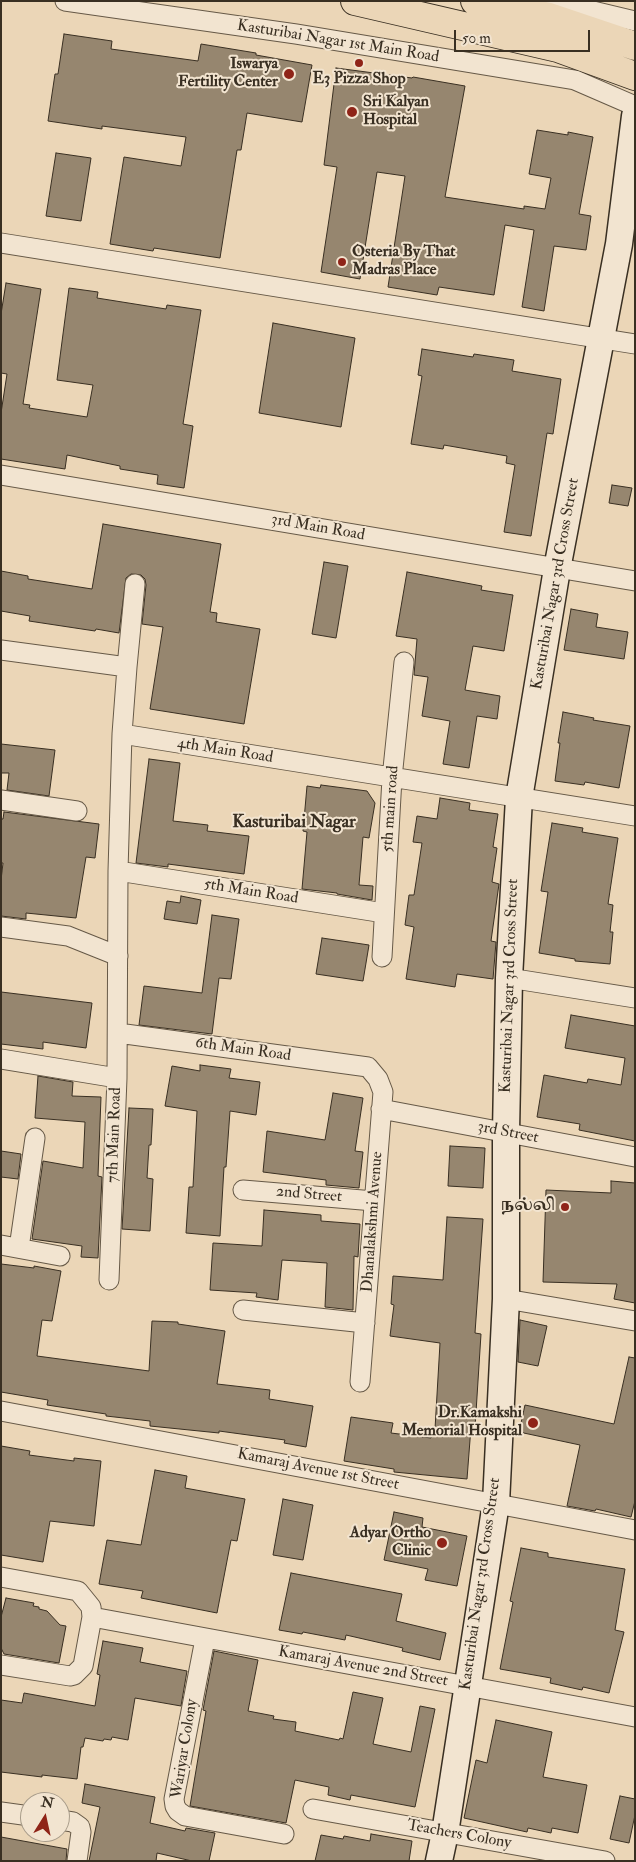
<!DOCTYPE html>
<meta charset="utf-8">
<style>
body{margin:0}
#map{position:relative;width:636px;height:1862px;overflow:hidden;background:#ebd6b7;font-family:"IM FELL Double Pica",serif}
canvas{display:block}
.frame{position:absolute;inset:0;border:2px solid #392f22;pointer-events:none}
.north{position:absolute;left:20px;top:1792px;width:50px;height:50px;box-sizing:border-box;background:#f2e4d0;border:1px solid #a89c8a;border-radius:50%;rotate:10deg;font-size:14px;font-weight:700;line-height:20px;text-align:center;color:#392f22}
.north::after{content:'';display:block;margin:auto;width:18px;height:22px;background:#8f2418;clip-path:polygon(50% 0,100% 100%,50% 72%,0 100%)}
.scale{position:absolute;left:454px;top:30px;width:136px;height:22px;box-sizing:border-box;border:2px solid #392f22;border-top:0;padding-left:6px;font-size:15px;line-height:18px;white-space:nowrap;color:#392f22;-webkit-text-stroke:4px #f2e4d0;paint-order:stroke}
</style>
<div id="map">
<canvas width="636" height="1862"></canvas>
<div class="frame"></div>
<div class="north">N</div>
<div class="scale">50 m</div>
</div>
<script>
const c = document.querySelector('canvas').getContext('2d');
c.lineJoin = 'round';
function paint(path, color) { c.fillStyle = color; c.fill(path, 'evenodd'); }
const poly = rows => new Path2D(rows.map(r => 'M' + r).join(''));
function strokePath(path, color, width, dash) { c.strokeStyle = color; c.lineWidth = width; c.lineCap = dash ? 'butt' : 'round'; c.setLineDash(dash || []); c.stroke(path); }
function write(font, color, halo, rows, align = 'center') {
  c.font = font + ' "IM FELL Double Pica","Noto Serif Tamil",serif'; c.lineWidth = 4; c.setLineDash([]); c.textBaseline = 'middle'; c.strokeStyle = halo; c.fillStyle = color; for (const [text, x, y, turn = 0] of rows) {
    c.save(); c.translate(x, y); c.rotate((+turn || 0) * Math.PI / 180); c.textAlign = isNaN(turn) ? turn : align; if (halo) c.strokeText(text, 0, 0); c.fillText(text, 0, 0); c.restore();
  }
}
const building = poly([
 [64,34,112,41,111,49,198,61,201,44,256,53,256,55,312,65,302,122,247,113,241,150,237,150,220,258,154,248,153,251,110,244,124,157,181,166,186,137,102,126,102,129,48,121,55,74,58,74,64,34],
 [336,68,412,78,413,77,465,86,445,197,524,209,524,206,545,209,551,178,529,174,537,130,568,135,568,132,593,137,579,214,591,216,586,250,554,246,544,311,522,307,534,230,505,225,494,295,439,287,437,295,388,287,405,176,377,172,360,279,321,272,337,167,324,165,336,68],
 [56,153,91,158,81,221,46,216,56,153],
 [6,283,41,289,23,404,30,405,29,408,87,417,93,385,57,380,69,288,98,292,97,298,166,309,167,305,201,310,183,424,193,426,184,488,157,484,158,475,120,469,120,466,67,455,65,469,1,459,1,413,7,374,1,373,1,314,6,283],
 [273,323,355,338,341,427,259,413,273,323],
 [422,349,473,357,474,354,514,360,512,371,561,379,553,434,547,433,531,536,504,532,515,465,506,463,507,456,444,445,443,449,411,444,422,376,418,375,422,349],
 [612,485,632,488,628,506,609,503,612,485],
 [103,524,221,544,210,612,217,613,216,622,260,629,244,724,150,709,163,627,142,624,146,585,145,579,141,575,131,574,126,578,119,633,96,629,95,631,29,621,30,616,1,611,1,571,28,576,28,579,92,589,103,524],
 [324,562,348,566,336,638,312,634,324,562],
 [407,572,482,586,481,590,513,595,504,651,473,646,465,690,500,696,497,719,477,716,469,768,443,764,450,721,422,716,428,677,414,675,417,639,396,636,407,572],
 [571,609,598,614,596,627,628,632,624,659,564,650,571,609],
 [563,712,594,718,593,720,630,726,619,788,585,782,584,785,555,781,560,743,558,743,563,712],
 [1,744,55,750,49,796,7,790,9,773,1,773,1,744],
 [149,759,180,763,173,821,208,825,207,831,249,836,244,874,168,864,168,867,136,863,149,759],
 [321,785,367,791,375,803,369,838,363,837,359,885,373,886,372,900,337,894,337,893,302,889,307,832,303,831,307,786,320,788,321,785],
 [440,798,470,803,469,810,498,814,493,847,497,848,492,882,499,884,491,941,496,942,493,979,457,974,455,987,406,979,414,927,405,925,409,895,414,895,422,843,413,842,417,816,437,819,440,798],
 [4,812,99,824,95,858,86,857,76,918,26,913,26,919,1,916,1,880,3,863,1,863,1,819,3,819,4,812],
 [552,823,583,828,582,832,618,838,608,904,613,905,610,932,613,932,610,964,575,961,575,959,539,953,548,892,541,891,552,823],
 [181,896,201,900,197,924,164,919,167,901,180,903,181,896],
 [212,915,239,919,231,979,219,978,212,1034,139,1025,144,986,202,993,212,915],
 [322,938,369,945,363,981,316,974,322,938],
 [1,992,92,1003,86,1048,43,1042,43,1049,1,1044,1,992],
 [571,1015,635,1026,635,1141,579,1130,580,1124,537,1117,544,1075,587,1083,588,1079,621,1085,625,1058,565,1048,571,1015],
 [200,1065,231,1069,229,1078,260,1082,256,1115,230,1111,226,1167,224,1167,220,1236,186,1233,189,1187,193,1187,197,1111,165,1106,172,1066,200,1071,200,1065],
 [38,1076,73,1082,72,1096,101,1097,98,1176,102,1177,98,1258,81,1257,82,1246,32,1239,43,1161,83,1168,85,1122,35,1118,38,1076],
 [333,1093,363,1098,355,1151,363,1152,359,1188,326,1185,326,1180,263,1172,267,1131,325,1140,333,1093],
 [129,1108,153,1109,151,1145,149,1145,147,1178,153,1179,150,1231,122,1229,129,1108],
 [450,1146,485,1148,483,1188,448,1186,450,1146],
 [1,1151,21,1154,18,1179,1,1177,1,1151],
 [611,1181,635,1183,635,1303,614,1299,617,1284,543,1282,546,1190,611,1193,611,1181],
 [264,1210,321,1215,321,1221,360,1224,358,1257,354,1256,353,1310,325,1307,327,1263,282,1260,278,1300,256,1297,257,1293,210,1290,213,1243,262,1246,264,1210],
 [447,1217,483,1219,475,1333,481,1334,475,1428,471,1427,467,1479,394,1472,394,1469,344,1461,351,1417,393,1423,391,1433,431,1438,432,1429,435,1429,440,1343,390,1336,394,1305,391,1304,393,1276,443,1280,447,1217],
 [1,1264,34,1268,34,1266,61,1271,52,1321,42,1320,37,1356,149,1371,152,1321,178,1322,178,1324,225,1331,217,1384,270,1390,269,1399,313,1406,306,1447,284,1443,285,1440,219,1431,219,1433,150,1426,150,1421,106,1416,106,1414,47,1405,48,1400,1,1392,1,1264],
 [520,1320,547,1326,538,1366,518,1362,520,1320],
 [629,1357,635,1358,635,1501,631,1517,596,1509,595,1511,567,1506,580,1445,519,1432,525,1405,614,1424,629,1357],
 [1,1446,30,1451,29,1455,74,1461,74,1458,101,1461,94,1526,50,1521,43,1562,1,1555,1,1446],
 [155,1470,187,1476,185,1488,245,1499,237,1541,231,1540,217,1613,141,1598,143,1591,99,1584,107,1540,141,1545,155,1470],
 [283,1499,313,1505,303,1560,273,1555,283,1499],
 [394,1512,423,1518,422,1527,467,1536,457,1586,425,1580,428,1569,384,1560,394,1512],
 [521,1548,548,1553,548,1557,625,1569,615,1630,624,1632,609,1693,583,1687,582,1690,550,1683,551,1678,500,1669,513,1602,510,1601,521,1548],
 [291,1573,402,1594,396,1621,446,1633,440,1660,402,1651,403,1648,346,1635,345,1640,303,1632,302,1634,279,1630,291,1573],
 [6,1598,34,1603,33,1606,39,1607,39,1609,47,1611,60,1625,66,1626,59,1663,4,1654,1,1648,1,1617,6,1598],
 [103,1641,143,1648,140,1662,187,1671,181,1706,135,1698,128,1740,112,1737,111,1740,104,1739,103,1741,85,1738,83,1747,81,1747,77,1779,42,1775,42,1777,1,1772,1,1700,22,1703,24,1693,95,1706,100,1675,97,1674,103,1641],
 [214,1651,258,1660,248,1711,274,1716,273,1719,296,1722,295,1731,339,1740,340,1738,343,1739,353,1692,383,1698,373,1744,411,1752,420,1706,435,1709,415,1807,351,1795,350,1800,328,1795,329,1787,295,1780,286,1823,190,1806,206,1711,203,1710,214,1651],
 [496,1720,552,1732,543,1777,587,1785,578,1833,552,1828,551,1833,528,1828,527,1832,464,1818,476,1760,487,1763,496,1720],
 [85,1784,155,1797,150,1823,185,1831,186,1828,215,1833,209,1861,192,1861,157,1853,156,1861,89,1861,100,1807,82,1803,85,1784],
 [620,1796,635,1799,635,1815,629,1843,610,1839,620,1796],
 [371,1834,412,1841,409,1861,315,1861,321,1835,343,1839,344,1836,370,1841,371,1834],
 [1,1837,67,1849,66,1861,1,1861,1,1837]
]);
const street = poly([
 [65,1,296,34,575,80,635,106],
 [551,1,635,21],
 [1,243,635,344],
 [1,475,635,581],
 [1,650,127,667,122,734,635,816],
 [127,667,135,584],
 [1,800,77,811],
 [118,871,384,913],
 [1,927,68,936,118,956],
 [382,957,392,778,404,662],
 [509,978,635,998],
 [118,1033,368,1067,378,1079,383,1092,360,1382],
 [1,1059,117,1078,109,1280],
 [117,1078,118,871,122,734],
 [381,1109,635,1157],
 [243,1190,374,1201],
 [1,1245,60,1256],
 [19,1248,35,1138],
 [506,1299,635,1321],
 [243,1310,365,1323],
 [1,1411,635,1530],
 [1,1577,78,1591,91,1607,92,1617,83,1666,74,1675,70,1676,1,1665],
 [92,1617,635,1717],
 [205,1639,174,1799,175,1806,178,1811,185,1816,284,1834],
 [313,1809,605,1861],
 [1,1812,30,1816],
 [60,1820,73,1822,80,1827,81,1832,77,1861]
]);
const secondary = poly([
 [439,1861,445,1833,496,1503,506,1299,506,1132,509,978,519,798,557,569,619,244,635,116]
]);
const primary = poly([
 [355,1,558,48,635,76],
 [475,1,549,17,635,46]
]);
const markers = [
 [359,63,5,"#8f2418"],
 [289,74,6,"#8f2418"],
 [352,112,6,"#8f2418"],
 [342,262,5,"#8f2418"],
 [565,1207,5,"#8f2418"],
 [533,1423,6,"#8f2418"],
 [442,1543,6,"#8f2418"]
];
const streetNames = [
 ["Kasturibai Nagar 1st Main Road",338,42,9],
 ["3rd Main Road",318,528,10],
 ["Kasturibai Nagar 3rd Cross Street",556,584,-80],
 ["4th Main Road",225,751,9],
 ["5th main road",391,809,-86],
 ["5th Main Road",251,892,9],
 ["Kasturibai Nagar 3rd Cross Street",510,986,-88],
 ["6th Main Road",243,1050,8],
 ["3rd Street",508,1133,11],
 ["7th Main Road",115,1135,-88],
 ["2nd Street",309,1195,5],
 ["Dhanalakshmi Avenue",373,1222,-86],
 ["Kamaraj Avenue 1st Street",318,1470,11],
 ["Kasturibai Nagar 3rd Cross Street",481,1584,-82],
 ["Kamaraj Avenue 2nd Street",363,1667,10],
 ["Wariyar Colony",185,1749,-81],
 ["Teachers Colony",459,1835,10]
];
const poiNames = [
 ["Iswarya",278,65],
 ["Fertility Center",278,83],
 ["E3 Pizza Shop",359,80,"center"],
 ["Sri Kalyan",363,103,"left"],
 ["Hospital",363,121,"left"],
 ["Osteria By That",352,253,"left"],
 ["Madras Place",352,271,"left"],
 ["நல்லி",555,1207],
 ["Dr.Kamakshi",522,1414],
 ["Memorial Hospital",522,1432],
 ["Adyar Ortho",431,1534],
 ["Clinic",431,1552]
];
const neighbourhoodNames = [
 ["Kasturibai Nagar",294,823]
];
paint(building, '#96866f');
strokePath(building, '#392f22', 1);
strokePath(street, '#665947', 21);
strokePath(secondary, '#392f22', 29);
strokePath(primary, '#392f22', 30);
strokePath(street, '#f2e4d0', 19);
strokePath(secondary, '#f2e4d0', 26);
strokePath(primary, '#ebd6b7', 28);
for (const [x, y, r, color] of markers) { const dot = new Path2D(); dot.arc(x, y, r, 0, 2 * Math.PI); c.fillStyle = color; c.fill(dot); strokePath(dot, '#f2e4d0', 2); }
write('16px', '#392f22', '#f2e4d0', streetNames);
write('bold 16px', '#392f22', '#f2e4d0', poiNames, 'right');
write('bold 18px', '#392f22', '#f2e4d0', neighbourhoodNames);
</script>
